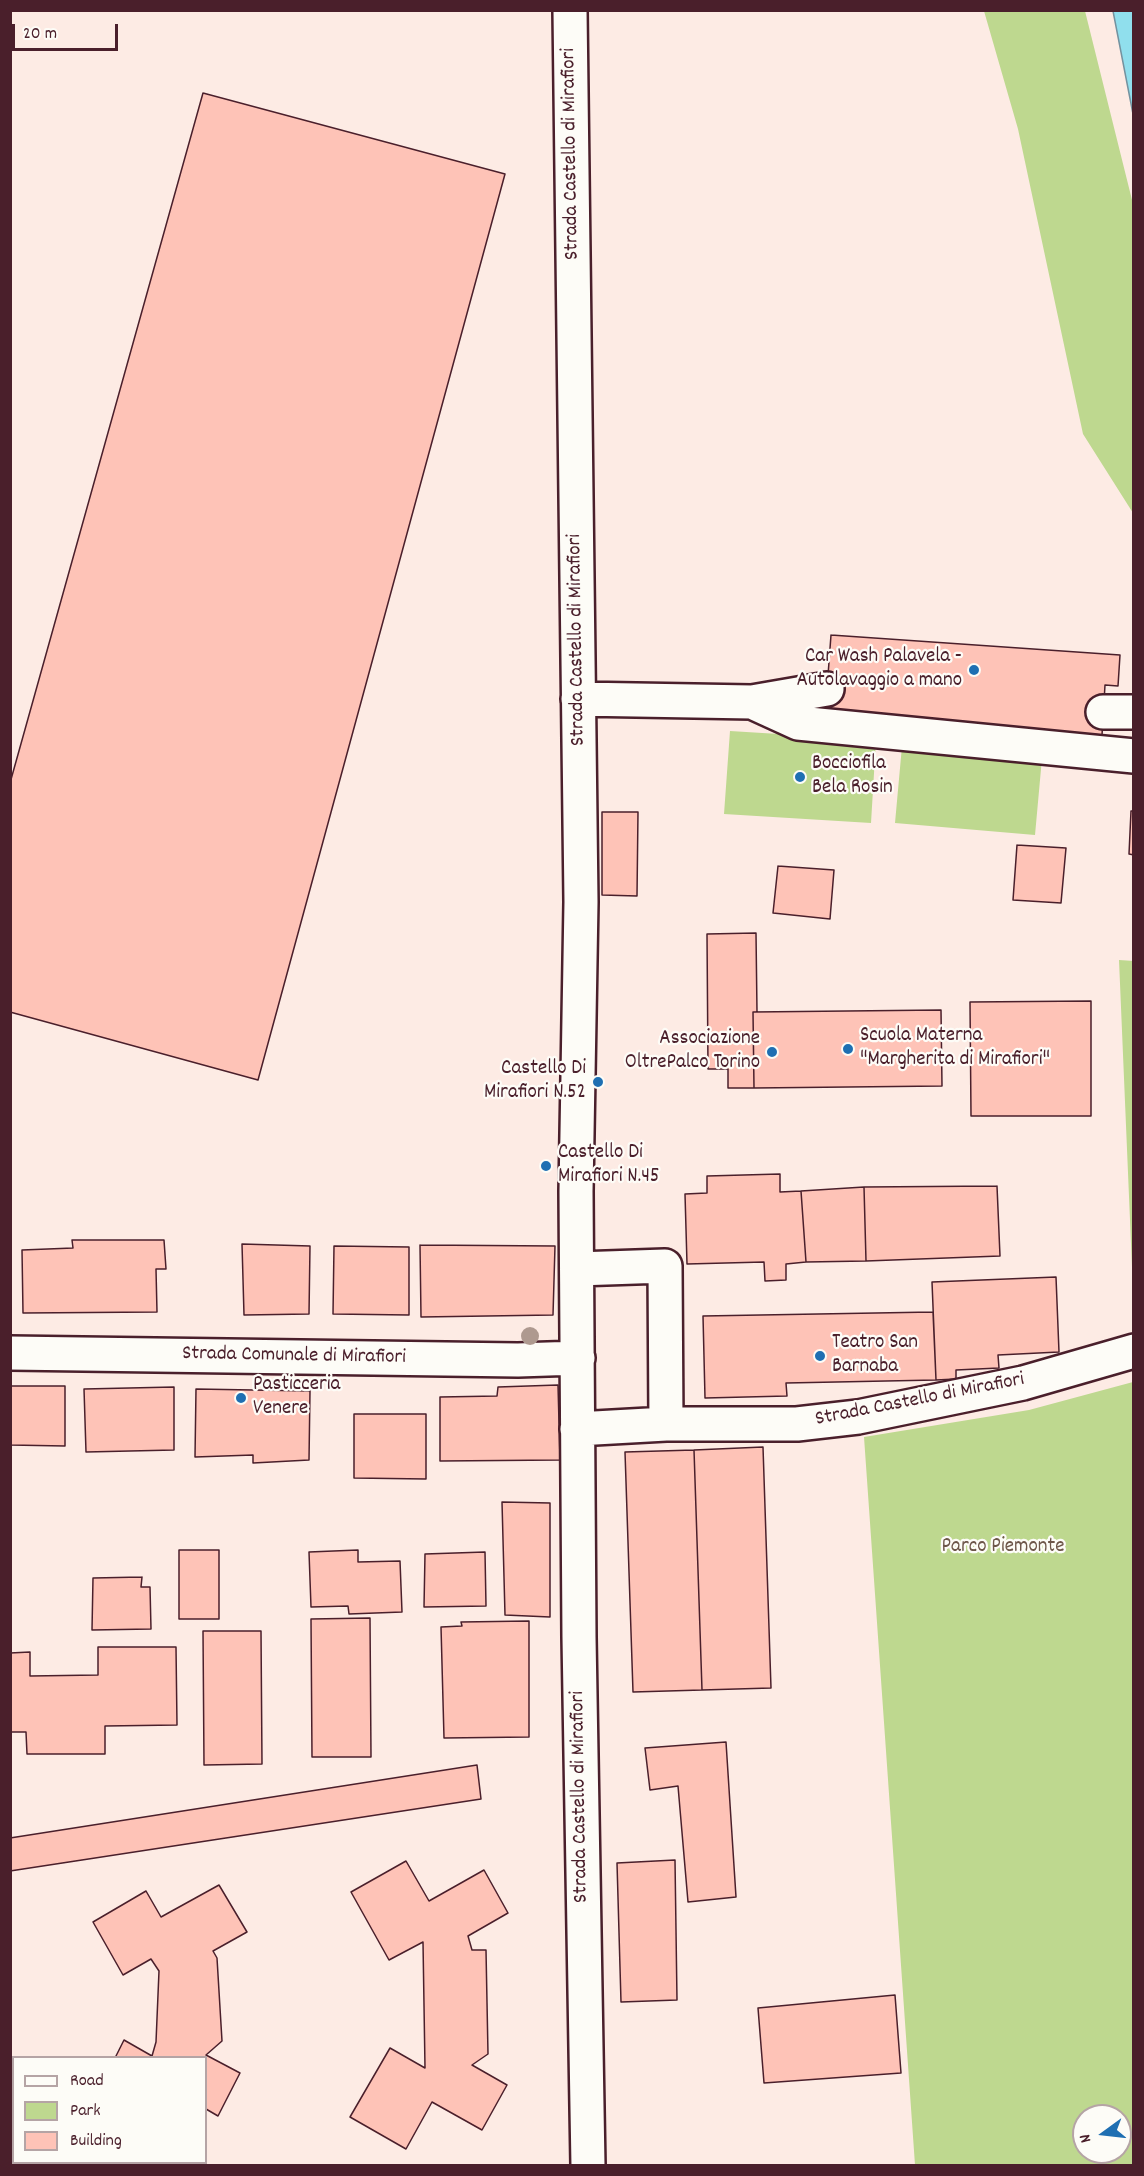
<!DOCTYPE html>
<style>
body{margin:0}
#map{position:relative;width:1144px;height:2176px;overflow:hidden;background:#fdebe4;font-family:Dekko,sans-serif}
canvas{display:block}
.frame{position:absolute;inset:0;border:12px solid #4a1f2b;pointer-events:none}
.legend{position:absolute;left:12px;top:2056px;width:195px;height:108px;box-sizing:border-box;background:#fdfcf7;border:2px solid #b5a4a5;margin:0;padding:8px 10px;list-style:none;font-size:18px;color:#4a1f2b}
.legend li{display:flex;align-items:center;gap:12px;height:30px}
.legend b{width:30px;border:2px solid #b5a4a5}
.north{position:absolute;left:1072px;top:2104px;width:60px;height:60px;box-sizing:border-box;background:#fdfcf7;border:2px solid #b5a4a5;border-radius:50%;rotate:255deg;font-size:16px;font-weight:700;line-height:24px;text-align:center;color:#4a1f2b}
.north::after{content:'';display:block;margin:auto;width:21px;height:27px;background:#1f6fb2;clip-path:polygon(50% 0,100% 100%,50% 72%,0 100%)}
.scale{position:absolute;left:12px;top:24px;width:106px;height:27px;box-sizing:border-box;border:3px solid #4a1f2b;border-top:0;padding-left:8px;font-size:18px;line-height:21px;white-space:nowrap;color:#4a1f2b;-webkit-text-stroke:4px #fdfcf7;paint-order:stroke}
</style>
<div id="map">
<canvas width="1144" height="2176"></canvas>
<div class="frame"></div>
<ul class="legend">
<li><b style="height:8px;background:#fdfcf7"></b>Road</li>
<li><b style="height:16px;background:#bed88f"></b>Park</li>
<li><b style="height:16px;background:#fec3b7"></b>Building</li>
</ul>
<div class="north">N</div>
<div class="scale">20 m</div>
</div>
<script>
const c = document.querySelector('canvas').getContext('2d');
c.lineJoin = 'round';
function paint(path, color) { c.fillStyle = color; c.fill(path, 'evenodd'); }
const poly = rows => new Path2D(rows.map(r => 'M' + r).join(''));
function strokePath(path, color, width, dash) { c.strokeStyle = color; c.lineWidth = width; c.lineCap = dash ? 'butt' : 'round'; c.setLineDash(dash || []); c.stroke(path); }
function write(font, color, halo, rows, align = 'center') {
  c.font = font + ' Dekko,sans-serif'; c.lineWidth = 4.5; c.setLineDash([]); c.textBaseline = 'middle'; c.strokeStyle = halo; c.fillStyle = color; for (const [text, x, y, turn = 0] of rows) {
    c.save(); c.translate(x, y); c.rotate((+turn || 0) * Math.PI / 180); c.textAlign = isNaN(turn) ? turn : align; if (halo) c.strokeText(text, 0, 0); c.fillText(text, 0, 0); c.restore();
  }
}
const green = poly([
 [984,11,1085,11,1133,204,1133,513,1083,434,1018,129],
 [730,731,876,740,871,823,724,814],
 [902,746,1042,758,1035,835,895,823],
 [1119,960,1134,961,1133,1291],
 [1133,1382,1133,2165,915,2165,864,1437,1029,1410],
 [1084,2116,1120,2116,1120,2152,1084,2152]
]);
const water = poly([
 [1113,11,1133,11,1133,114,1113,11]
]);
const building = poly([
 [203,93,505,174,258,1080,10,1012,10,783,203,93],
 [831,635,1120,655,1118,686,1105,685,1102,735,825,716,831,635],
 [1131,811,1134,811,1134,855,1129,854,1131,811],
 [602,812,638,812,637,896,602,895,602,812],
 [1017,845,1066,848,1061,903,1013,900,1017,845],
 [778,866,834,870,830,919,773,913,778,866],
 [756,933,757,1012,753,1012,754,1088,728,1088,728,1069,708,1069,707,934,756,933],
 [1091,1001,1091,1116,971,1116,970,1002,1091,1001],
 [941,1010,942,1086,754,1088,753,1012,941,1010],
 [780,1174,780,1192,801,1191,806,1262,786,1264,786,1280,765,1281,764,1262,687,1264,685,1194,707,1193,707,1176,780,1174],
 [997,1186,1000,1256,866,1261,864,1187,997,1186],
 [864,1187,866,1261,806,1262,801,1191,864,1187],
 [72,1240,164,1240,166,1269,156,1269,157,1312,23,1313,22,1250,73,1248,72,1240],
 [242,1244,310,1246,309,1314,244,1315,242,1244],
 [420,1245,555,1246,553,1315,421,1317,420,1245],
 [334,1246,409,1247,409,1315,333,1314,334,1246],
 [1056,1277,1059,1352,998,1355,999,1368,956,1370,956,1379,936,1380,932,1282,1056,1277],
 [933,1312,936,1380,786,1383,787,1396,705,1398,703,1316,933,1312],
 [558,1385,560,1460,440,1461,440,1397,497,1396,498,1387,558,1385],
 [10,1386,65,1386,65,1446,10,1445,10,1386],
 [174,1387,174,1450,86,1452,84,1389,174,1387],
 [196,1389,310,1391,309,1460,253,1463,253,1455,195,1457,196,1389],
 [354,1414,426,1414,426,1479,354,1478,354,1414],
 [763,1447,771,1688,702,1690,694,1450,763,1447],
 [694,1450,702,1690,633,1692,625,1452,694,1450],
 [502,1502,550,1503,550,1617,505,1615,502,1502],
 [179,1550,219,1550,219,1619,179,1619,179,1550],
 [358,1550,358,1562,400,1561,402,1612,349,1614,348,1606,311,1607,309,1552,358,1550],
 [485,1552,486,1606,424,1607,425,1554,485,1552],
 [142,1577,141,1587,150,1587,151,1629,92,1630,93,1578,142,1577],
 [370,1618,371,1757,312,1757,311,1619,370,1618],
 [529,1621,529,1737,444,1738,441,1627,462,1626,461,1622,529,1621],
 [203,1631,261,1631,262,1764,204,1765,203,1631],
 [98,1647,176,1647,177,1725,105,1726,105,1754,27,1754,26,1732,10,1732,10,1653,30,1652,30,1676,98,1675,98,1647],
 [726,1742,736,1897,688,1902,678,1786,650,1790,645,1748,726,1742],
 [477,1765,481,1799,10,1871,10,1838,477,1765],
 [675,1860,677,2000,621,2002,617,1863,675,1860],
 [406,1861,429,1901,484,1870,508,1913,468,1936,472,1950,486,1950,488,2054,472,2065,507,2085,482,2130,432,2102,406,2149,350,2117,390,2048,425,2068,423,1942,389,1960,351,1892,406,1861],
 [219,1885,247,1932,213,1951,217,1958,222,2041,206,2055,240,2073,218,2116,206,2109,206,2058,115,2058,124,2040,152,2056,156,2042,159,1971,151,1959,123,1975,93,1922,146,1891,161,1917,219,1885],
 [895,1995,901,2073,764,2083,758,2008,895,1995]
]);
const minor = poly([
 [570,10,581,902,576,1191,579,1637,588,2166],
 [578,699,752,702,827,689],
 [752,702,798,723,1134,756],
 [1103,712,1134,712],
 [577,1269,665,1266,666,1424,577,1429],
 [10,1353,518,1360,578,1358],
 [666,1424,797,1424,858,1417,1023,1383,1134,1351]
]);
const trees = [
 [530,1336]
];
const markers = [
 [974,670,6,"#1f6fb2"],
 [800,777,6,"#1f6fb2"],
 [848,1049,6,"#1f6fb2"],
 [772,1052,6,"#1f6fb2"],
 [598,1082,6,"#1f6fb2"],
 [546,1166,6,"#1f6fb2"],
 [820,1356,6,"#1f6fb2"],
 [241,1398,6,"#1f6fb2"]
];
const streetNames = [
 ["Strada Castello di Mirafiori",572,154,-91],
 ["Strada Castello di Mirafiori",578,640,-91],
 ["Strada Comunale di Mirafiori",294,1357,1],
 ["Strada Castello di Mirafiori",920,1401,-11],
 ["Strada Castello di Mirafiori",581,1797,-91]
];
const poiNames = [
 ["Car Wash Palavela -",962,658,"right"],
 ["Autolavaggio a mano",962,682,"right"],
 ["Bocciofila",812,765],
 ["Bela Rosin",812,789],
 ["Scuola Materna",860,1037],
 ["\"Margherita di Mirafiori\"",860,1061],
 ["Associazione",760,1040,"right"],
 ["OltrePalco Torino",760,1064,"right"],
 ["Castello Di",586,1070,"right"],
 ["Mirafiori N.52",586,1094,"right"],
 ["Castello Di",558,1154],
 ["Mirafiori N.45",558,1178],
 ["Teatro San",832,1344],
 ["Barnaba",832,1368],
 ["Pasticceria",253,1386],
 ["Venere",253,1410]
];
const parkNames = [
 ["Parco Piemonte",1003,1548]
];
paint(green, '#bed88f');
paint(water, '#90dfed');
strokePath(water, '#74929f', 1.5);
paint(building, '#fec3b7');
strokePath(building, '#4a1f2b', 1.5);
strokePath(minor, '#4a1f2b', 38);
strokePath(minor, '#fdfcf7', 33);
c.fillStyle = '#ae998f';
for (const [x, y] of trees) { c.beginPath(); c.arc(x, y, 9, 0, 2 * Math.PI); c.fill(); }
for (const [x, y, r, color] of markers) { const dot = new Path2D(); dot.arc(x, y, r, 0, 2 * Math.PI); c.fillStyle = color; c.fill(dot); strokePath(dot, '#fdfcf7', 2); }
write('21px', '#4a1f2b', '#fdfcf7', streetNames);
write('21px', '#4a1f2b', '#fdfcf7', poiNames, 'left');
write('21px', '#6d5649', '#fdfcf7', parkNames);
</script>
